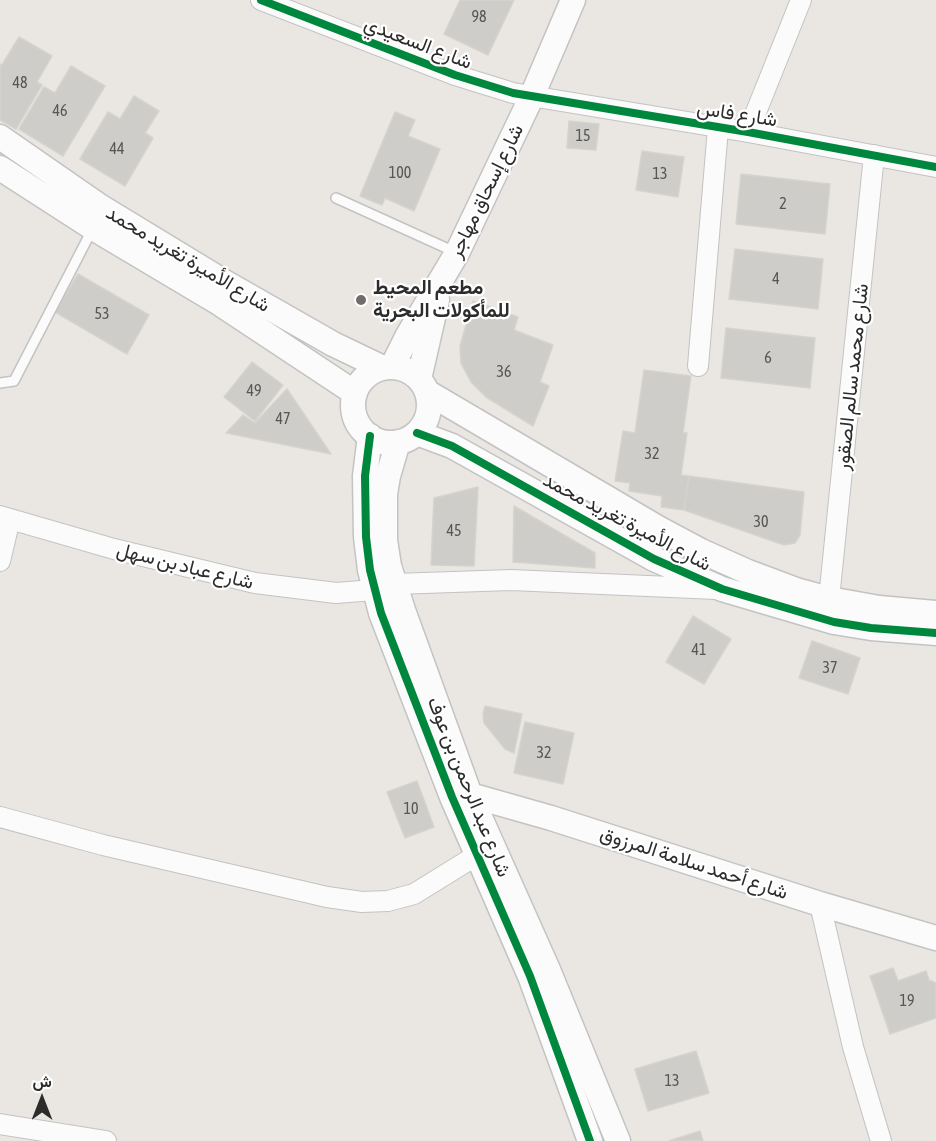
<!DOCTYPE html>
<meta charset="utf-8">
<style>
body{margin:0}
#map{position:relative;width:936px;height:1141px;overflow:hidden;background:#eae7e2;font-family:"Asap Condensed",Vazirmatn,sans-serif}
canvas{display:block}
.north{position:absolute;left:12px;top:1069px;width:60px;height:60px;-webkit-text-stroke:4px #fff;paint-order:stroke;rotate:0deg;font-size:16px;font-weight:700;line-height:24px;text-align:center;color:#2c2c2c}
.north::after{content:'';display:block;margin:auto;width:21px;height:27px;background:#2c2c2c;clip-path:polygon(50% 0,100% 100%,50% 72%,0 100%)}
</style>
<div id="map">
<canvas width="936" height="1141"></canvas>
<div class="north">ش</div>
</div>
<script>
const c = document.querySelector('canvas').getContext('2d');
c.lineJoin = 'round';
function paint(path, color) { c.fillStyle = color; c.fill(path, 'evenodd'); }
const poly = rows => new Path2D(rows.map(r => 'M' + r).join(''));
function strokePath(path, color, width, dash) { c.strokeStyle = color; c.lineWidth = width; c.lineCap = dash ? 'butt' : 'round'; c.setLineDash(dash || []); c.stroke(path); }
function write(font, color, halo, rows, align = 'center') {
  c.font = font + ' "Asap Condensed",Vazirmatn,sans-serif'; c.lineWidth = 4.5; c.setLineDash([]); c.textBaseline = 'middle'; c.strokeStyle = halo; c.fillStyle = color; for (const [text, x, y, turn = 0] of rows) {
    c.save(); c.translate(x, y); c.rotate((+turn || 0) * Math.PI / 180); c.textAlign = isNaN(turn) ? turn : align; if (halo) c.strokeText(text, 0, 0); c.fillText(text, 0, 0); c.restore();
  }
}
const building = poly([
 [460,0,514,0,488,55,444,34,460,0],
 [19,37,52,56,37,82,42,85,16,129,0,120,0,64,2,65,19,37],
 [71,66,105,86,63,156,19,129,44,87,55,93,71,66],
 [134,96,159,111,145,133,153,138,125,186,80,159,108,112,120,119,134,96],
 [395,112,415,120,408,136,440,149,414,211,385,198,382,205,360,196,395,112],
 [569,121,599,124,596,150,567,148,569,121],
 [642,151,684,157,678,197,636,190,642,151],
 [741,174,830,184,825,234,736,224,741,174],
 [735,249,823,259,818,309,729,299,735,249],
 [78,274,149,315,127,354,55,312,78,274],
 [473,301,518,317,514,330,553,345,540,382,549,386,533,426,486,397,471,382,461,363,460,346,473,301],
 [726,328,815,338,810,388,721,378,726,328],
 [252,362,283,385,255,421,224,397,252,362],
 [644,370,691,376,683,433,687,433,681,475,689,476,684,510,661,507,662,496,629,491,630,483,615,481,623,431,635,433,644,370],
 [287,389,331,454,226,433,243,415,255,423,287,389],
 [689,476,804,492,800,535,795,543,784,545,684,510,689,476],
 [478,487,474,566,431,565,434,498,478,487],
 [514,506,595,553,595,568,513,562,514,506],
 [693,616,731,639,704,684,666,662,693,616],
 [812,641,860,658,848,694,799,678,812,641],
 [485,706,522,714,514,753,505,749,484,723,483,714,485,706],
 [525,722,574,733,563,784,514,773,525,722],
 [417,781,434,827,405,838,387,792,417,781],
 [893,968,898,981,926,971,929,980,936,983,936,1018,890,1034,870,976,893,968],
 [696,1051,709,1093,648,1111,635,1069,696,1051],
 [700,1131,703,1141,669,1141,700,1131]
]);
const service = poly([
 [336,198,455,252],
 [0,383,14,381,93,228]
]);
const minor = poly([
 [261,0,455,75,513,93,748,132,936,167],
 [748,132,801,0],
 [698,366,718,128],
 [0,516,114,549,255,583,336,593,374,590],
 [0,561,10,519],
 [395,584,511,580,716,589],
 [829,599,874,155],
 [0,817,103,845,327,897,362,902,388,901,414,894,477,855],
 [820,904,853,1047,881,1141],
 [0,1124,106,1141]
]);
const tertiary = poly([
 [0,137,101,207,226,283,333,344,383,368],
 [0,168,93,228,219,303,355,393],
 [392,367,407,337,457,253,532,96,573,0],
 '353 405a38 38 0 1 1 76 0a38 38 0 1 1-76 0Z',
 [419,379,437,300],
 [427,392,658,528,701,551,748,572,796,590,829,599,879,608,936,613],
 [417,433,452,446,654,559,722,589,834,622,871,628,936,633],
 [370,436,365,476,366,537,370,570,381,613,452,797,530,976,590,1141],
 [398,442,388,476,385,494,385,540,389,566,403,610,470,795,549,972,618,1141],
 [460,796,470,795,551,818,820,904,936,938]
]);
const cycleway = poly([
 [261,0,455,75,513,93,748,132,936,167],
 [417,433,452,446,654,559,722,589,834,622,871,628,936,633],
 [370,436,365,476,366,537,370,570,381,613,452,797,530,976,590,1141]
]);
const markers = [
 [361,300,6,"#6e6d6c"]
];
const numberNames = [
 ["98",479,17],
 ["48",20,83],
 ["46",60,111],
 ["15",583,136],
 ["44",117,149],
 ["100",400,173],
 ["13",660,174],
 ["2",783,204],
 ["4",776,279],
 ["53",102,314],
 ["6",768,358],
 ["36",504,372],
 ["49",254,391],
 ["47",283,419],
 ["32",652,454],
 ["30",761,522],
 ["45",454,531],
 ["41",699,650],
 ["37",830,668],
 ["32",544,753],
 ["10",411,809],
 ["19",907,1001],
 ["13",672,1081]
];
const streetNames = [
 ["شارع السعيدي",418,43,21],
 ["شارع فاس",737,114,9],
 ["شارع إسحاق مهاجر",486,191,-64],
 ["شارع الأميرة تغريد محمد",188,259,31],
 ["شارع محمد سالم الصقور",852,377,-84],
 ["شارع الأميرة تغريد محمد",627,522,28],
 ["شارع عباد بن سهل",185,566,14],
 ["شارع عبد الرحمن بن عوف",469,787,68],
 ["شارع أحمد سلامة المرزوق",694,863,18]
];
const poiNames = [
 ["مطعم المحيط",373,288],
 ["للمأكولات البحرية",373,311]
];
paint(building, '#cfcdc9');
strokePath(building, '#d5d3ce', 1.5);
strokePath(service, '#c3c3c3', 12);
strokePath(minor, '#c3c3c3', 22);
strokePath(tertiary, '#c3c3c3', 27);
strokePath(service, '#fcfbfb', 9);
strokePath(minor, '#fcfbfb', 20);
strokePath(tertiary, '#fcfbfb', 24);
strokePath(cycleway, '#00873e', 8);
for (const [x, y, r, color] of markers) { const dot = new Path2D(); dot.arc(x, y, r, 0, 2 * Math.PI); c.fillStyle = color; c.fill(dot); strokePath(dot, '#fff', 2); }
write('16px', '#565655', null, numberNames);
write('20px', '#2c2c2c', '#fff', streetNames);
write('bold 20px', '#2c2c2c', '#fff', poiNames, 'left');
</script>
